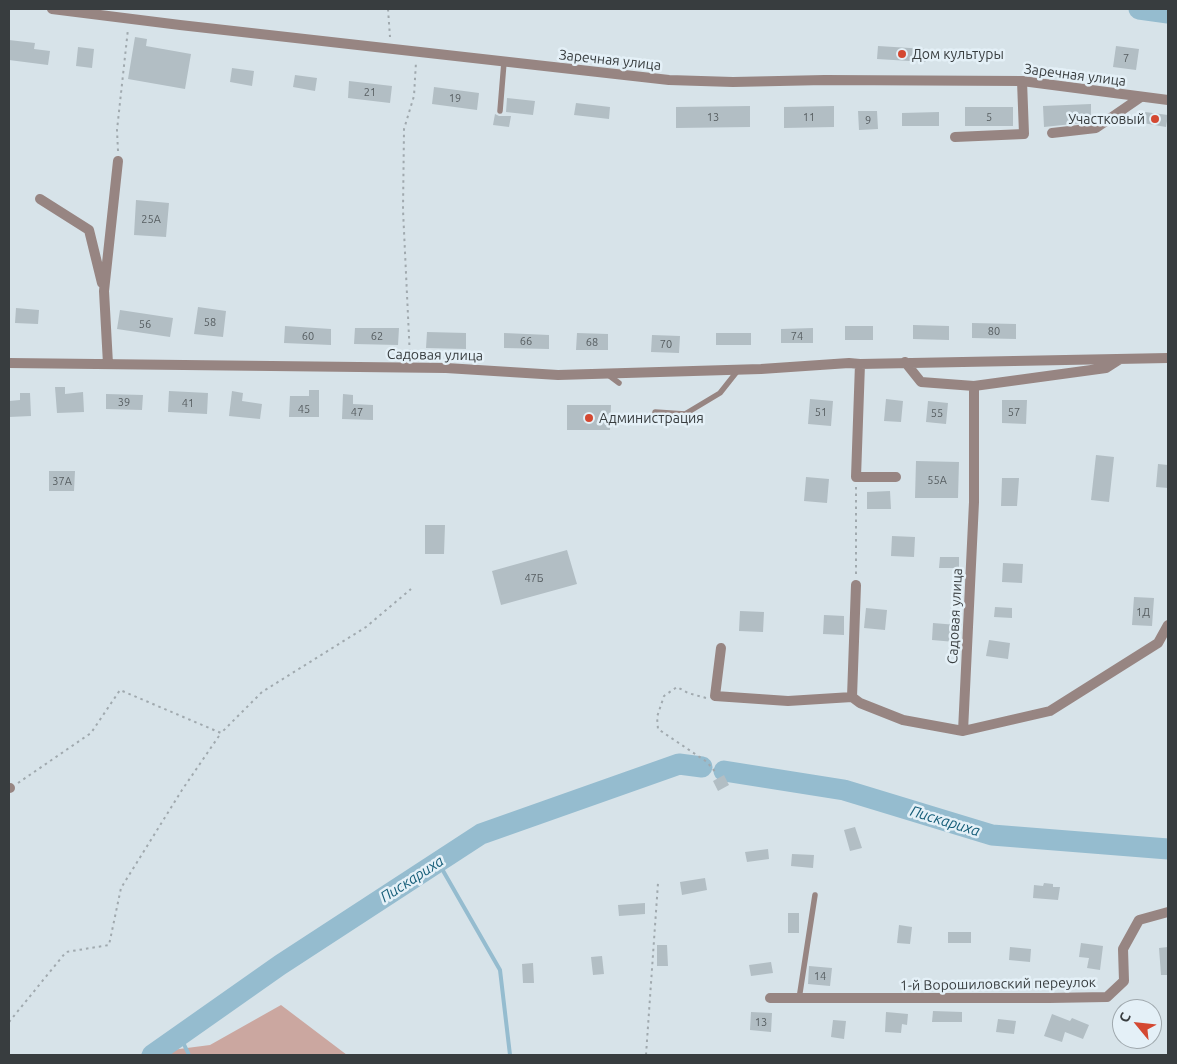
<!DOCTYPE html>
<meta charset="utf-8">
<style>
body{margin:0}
#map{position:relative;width:1177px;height:1064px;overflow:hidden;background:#d7e3e9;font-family:Ubuntu,sans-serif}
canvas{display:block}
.frame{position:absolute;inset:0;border:10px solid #383d3f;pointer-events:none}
.north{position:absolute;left:1112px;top:999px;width:50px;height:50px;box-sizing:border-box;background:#e4f0f7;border:1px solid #9fa8ad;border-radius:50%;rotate:298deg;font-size:14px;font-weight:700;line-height:20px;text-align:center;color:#383d3f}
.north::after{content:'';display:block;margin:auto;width:18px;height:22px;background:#d44831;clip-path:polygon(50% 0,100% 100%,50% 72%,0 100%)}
</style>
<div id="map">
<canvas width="1177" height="1064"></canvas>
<div class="frame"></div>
<div class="north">С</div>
</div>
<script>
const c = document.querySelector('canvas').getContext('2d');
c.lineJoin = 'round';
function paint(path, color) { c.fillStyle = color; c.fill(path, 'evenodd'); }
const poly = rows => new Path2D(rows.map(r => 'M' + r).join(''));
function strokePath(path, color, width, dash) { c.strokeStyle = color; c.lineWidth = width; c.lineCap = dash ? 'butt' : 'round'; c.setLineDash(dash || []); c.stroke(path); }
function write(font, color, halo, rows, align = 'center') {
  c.font = font + ' Ubuntu,sans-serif'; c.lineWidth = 5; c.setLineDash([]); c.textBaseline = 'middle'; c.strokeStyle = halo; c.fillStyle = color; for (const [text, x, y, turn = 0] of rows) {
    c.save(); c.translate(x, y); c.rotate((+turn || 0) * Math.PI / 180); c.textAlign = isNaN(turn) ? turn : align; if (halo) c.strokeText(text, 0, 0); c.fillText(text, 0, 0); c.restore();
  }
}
const green = poly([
 [281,1005,347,1055,133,1055,210,1045]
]);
const stream = poly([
 [438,862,500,970,510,1055],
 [180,1036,189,1055]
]);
const river = poly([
 [1139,9,1168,13],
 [724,771,844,790,992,835,1168,849],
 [152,1055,280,965,481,834,679,764,702,767]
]);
const building = poly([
 [135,37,147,39,146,46,191,54,185,89,128,79],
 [9,40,35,43,34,49,50,51,48,65,9,60],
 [878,46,926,49,926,62,877,59],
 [1116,46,1139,49,1136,70,1113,67],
 [78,47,94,49,92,68,76,66],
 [232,68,254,71,252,86,230,82],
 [295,75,317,78,315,91,293,87],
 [349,81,392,86,390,103,348,98],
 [434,87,479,93,477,110,432,104],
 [507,98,535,101,533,115,506,112],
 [576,103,610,107,609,119,574,115],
 [1091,104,1091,122,1044,127,1043,106],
 [750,106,750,127,676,128,676,107],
 [834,106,834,127,784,128,784,107],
 [965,107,1013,107,1013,126,965,126],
 [858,111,877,111,878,129,859,130],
 [939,112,939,126,902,126,902,113],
 [1145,112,1168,115,1166,127,1143,123],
 [495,114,499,116,511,116,509,127,493,125],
 [136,200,169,203,166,237,134,235],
 [198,307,226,311,223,337,194,334],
 [16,308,39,310,38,324,15,323],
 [120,310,173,318,170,337,117,329],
 [972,323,1016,324,1016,339,972,338],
 [913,325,949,326,949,340,913,339],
 [285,326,331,329,331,345,284,343],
 [845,326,873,326,873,340,845,340],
 [355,328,399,328,398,345,354,344],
 [813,328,813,343,781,343,781,329],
 [427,332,466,333,466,349,426,348],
 [504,333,549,335,549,349,504,348],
 [577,333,608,334,608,350,576,350],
 [716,333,751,333,751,345,716,345],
 [652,335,680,336,679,353,651,352],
 [55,387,65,387,65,394,83,392,84,412,57,413],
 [309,390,319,390,319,417,289,417,290,396,309,396],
 [169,391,208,393,207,414,168,412],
 [232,391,243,393,242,401,262,404,260,419,229,416],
 [20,393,30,393,31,416,9,417,9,401,20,400],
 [106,394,143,395,142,410,106,409],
 [343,394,353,395,353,404,373,405,373,420,342,419],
 [810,399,833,401,831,426,808,424],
 [886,399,903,401,901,422,884,421],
 [1002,400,1027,400,1026,424,1002,423],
 [928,401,948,403,946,424,926,422],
 [567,405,611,405,610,430,567,430],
 [1096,455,1114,457,1109,502,1091,500],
 [916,461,959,462,958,498,915,498],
 [1158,464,1168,465,1168,488,1156,487],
 [49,471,75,471,74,491,49,491],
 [806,477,829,479,827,503,804,501],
 [1002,478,1019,478,1017,506,1001,506],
 [890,491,891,509,867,509,867,492],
 [425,525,445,525,444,554,425,554],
 [892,536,915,537,914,557,891,556],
 [567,550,577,584,501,605,492,571],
 [940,557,959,557,959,568,939,568],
 [1003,563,1023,564,1022,583,1002,582],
 [1134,597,1154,598,1152,626,1132,625],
 [995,607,1012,608,1012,618,994,617],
 [866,608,887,610,885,630,864,628],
 [740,611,764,612,763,632,739,631],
 [824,615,844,616,844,635,823,634],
 [933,623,957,625,955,642,932,640],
 [989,640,1010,643,1008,659,986,656],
 [724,775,729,785,718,791,713,781],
 [855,827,862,848,850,851,844,830],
 [768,849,769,859,747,862,745,852],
 [792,854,814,855,813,868,791,866],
 [705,878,707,890,682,895,680,882],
 [1044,883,1053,884,1053,887,1060,887,1058,900,1033,898,1034,885,1043,886],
 [645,903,645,914,619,916,618,905],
 [788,913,799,913,799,933,788,933],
 [899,925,912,927,910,944,897,943],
 [948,932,971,932,971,943,948,943],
 [1081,943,1103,946,1100,970,1087,968,1089,958,1079,957],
 [657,945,667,945,668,966,657,966],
 [1010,947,1031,949,1030,962,1009,960],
 [1168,947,1168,975,1161,975,1159,948],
 [602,956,604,974,593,975,591,957],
 [771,962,773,973,751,976,749,965],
 [533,963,534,983,523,983,522,964],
 [809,966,832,968,830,986,808,984],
 [933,1011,962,1012,962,1022,932,1022],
 [751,1012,772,1013,771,1032,750,1030],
 [886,1012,908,1014,907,1025,902,1024,901,1033,885,1032],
 [1052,1014,1070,1021,1072,1018,1089,1025,1083,1039,1065,1032,1062,1042,1044,1036],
 [998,1019,1016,1021,1014,1034,996,1032],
 [833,1020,846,1021,844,1039,831,1037]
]);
const path = poly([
 [388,9,390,37],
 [118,151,117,130,128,29],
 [410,358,403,210,404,129,414,96,416,62],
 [856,574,856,487],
 [706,698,688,693,677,687,664,696,657,717,658,729,707,762,717,774],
 [18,783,91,733,120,690,221,733,262,692,366,627,411,589],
 [9,1022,66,952,109,945,121,888,182,790,221,733],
 [646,1055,658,883]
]);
const service = poly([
 [500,111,504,62],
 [607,374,619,383],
 [655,412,685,414,720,393,739,369],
 [799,999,815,895]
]);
const minor = poly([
 [1052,133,1096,128,1141,97],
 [955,137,1024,134,1022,81],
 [40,199,89,230,102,283],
 [905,362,921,382,974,386,1106,368,1120,359],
 [9,363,446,368,558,375,761,369,849,363,860,364,1168,358],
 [108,364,104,291,118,161],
 [860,364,856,477,896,477],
 [721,648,715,696,788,701,852,697,860,703,903,720,963,731,1050,711,1158,643,1168,625],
 [852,697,856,585],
 [963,731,974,502,974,386],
 [9,788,10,788],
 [770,998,1049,998,1107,997,1124,981,1123,949,1139,920,1168,912]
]);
const tertiary = poly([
 [52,9,180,25,669,80,733,82,825,80,1022,81,1168,100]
]);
const markers = [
 [902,54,5,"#d44831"],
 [1155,119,5,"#d44831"],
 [589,418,5,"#d44831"]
];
const numberNames = [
 ["7",1126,58],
 ["21",370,92],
 ["19",455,98],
 ["13",713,117],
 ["11",809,117],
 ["5",989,117],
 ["9",868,120],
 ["25А",151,219],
 ["58",210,322],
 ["56",145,324],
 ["80",994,331],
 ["60",308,336],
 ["62",377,336],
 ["74",797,336],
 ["66",526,341],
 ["68",592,342],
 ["70",666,344],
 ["39",124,402],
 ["41",188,403],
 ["45",304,409],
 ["47",357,412],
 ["51",821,412],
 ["57",1014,412],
 ["55",937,413],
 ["55А",937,480],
 ["37А",62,481],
 ["47Б",534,578],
 ["1Д",1143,612],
 ["14",820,976],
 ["13",761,1022]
];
const poiNames = [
 ["Дом культуры",912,54],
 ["Участковый",1145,119,"right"],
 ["Администрация",599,418]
];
const streetNames = [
 ["Заречная улица",610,60,6],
 ["Заречная улица",1075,75,7],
 ["Садовая улица",435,355,1],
 ["Садовая улица",955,616,-87],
 ["1-й Ворошиловский переулок",998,984,-1]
];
const waterNames = [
 ["Пискариха",945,821,17],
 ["Пискариха",412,879,-33]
];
paint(green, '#cba7a0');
strokePath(stream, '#95bccf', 4);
strokePath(river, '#95bccf', 21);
paint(building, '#b2bec4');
strokePath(path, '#a0a9ae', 2, [2.5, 4]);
strokePath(service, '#978582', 5.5);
strokePath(minor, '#978582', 10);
strokePath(tertiary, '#978582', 10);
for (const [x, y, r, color] of markers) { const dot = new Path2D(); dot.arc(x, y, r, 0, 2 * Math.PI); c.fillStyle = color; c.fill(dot); strokePath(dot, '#e4f0f7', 2); }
write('11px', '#565d60', null, numberNames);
write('14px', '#383d3f', '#e4f0f7', poiNames, 'left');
write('14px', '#383d3f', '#e4f0f7', streetNames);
write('italic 15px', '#155d78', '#e4f0f7', waterNames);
</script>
